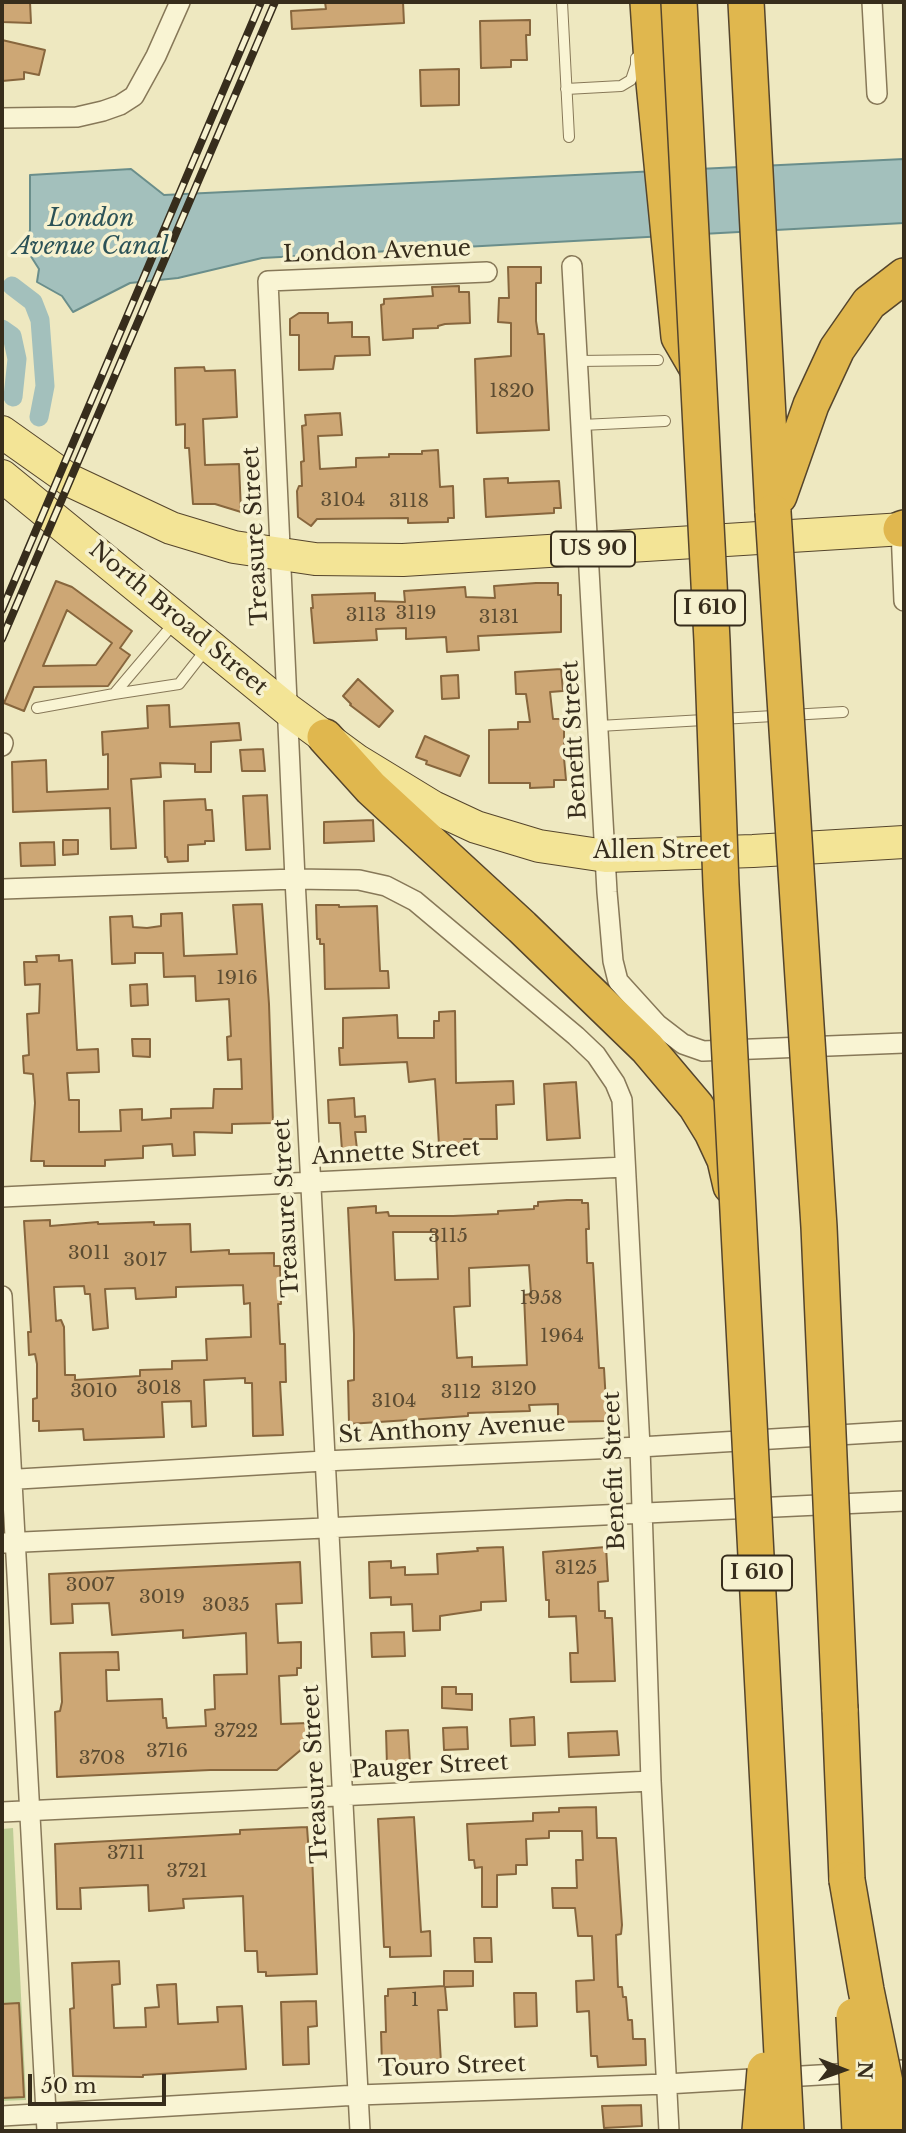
<!DOCTYPE html>
<style>
body{margin:0}
#map{position:relative;width:906px;height:2133px;overflow:hidden;background:#eee8c0;font-family:"Libre Baskerville",serif}
canvas{display:block}
.frame{position:absolute;inset:0;border:4px solid #372d1c;pointer-events:none}
.north{position:absolute;left:808px;top:2035px;width:70px;height:70px;-webkit-text-stroke:5px #f6f1cf;paint-order:stroke;rotate:91deg;font-size:19px;font-weight:700;line-height:28px;text-align:center;color:#372d1c}
.north::after{content:'';display:block;margin:auto;width:24px;height:32px;background:#372d1c;clip-path:polygon(50% 0,100% 100%,50% 72%,0 100%)}
.scale{position:absolute;left:28px;top:2074px;width:138px;height:32px;box-sizing:border-box;border:4px solid #372d1c;border-top:0;padding-left:9px;font-size:21px;line-height:24px;white-space:nowrap;color:#372d1c;-webkit-text-stroke:5px #f6f1cf;paint-order:stroke}
</style>
<div id="map">
<canvas width="906" height="2133"></canvas>
<div class="frame"></div>
<div class="north">N</div>
<div class="scale">50 m</div>
</div>
<script>
const c = document.querySelector('canvas').getContext('2d');
c.lineJoin = 'round';
function paint(path, color) { c.fillStyle = color; c.fill(path, 'evenodd'); }
const poly = rows => new Path2D(rows.map(r => 'M' + r).join(''));
function strokePath(path, color, width, dash) { c.strokeStyle = color; c.lineWidth = width; c.lineCap = dash ? 'butt' : 'round'; c.setLineDash(dash || []); c.stroke(path); }
function write(font, color, halo, rows, align = 'center') {
  c.font = font + ' "Libre Baskerville",serif'; c.lineWidth = 7; c.setLineDash([]); c.textBaseline = 'middle'; c.strokeStyle = halo; c.fillStyle = color; for (const [text, x, y, turn = 0] of rows) {
    c.save(); c.translate(x, y); c.rotate((+turn || 0) * Math.PI / 180); c.textAlign = isNaN(turn) ? turn : align; if (halo) c.strokeText(text, 0, 0); c.fillText(text, 0, 0); c.restore();
  }
}
const green = poly([
 [13,1828,26,2100,2,2101,2,1829]
]);
const water = poly([
 [904,159,904,223,262,258,178,278,130,283,73,312,62,296,37,282,39,269,25,247,30,230,30,175,131,169,164,195,904,159]
]);
const canal = poly([
 [12,286,33,302,40,320,45,386,39,417],
 [2,329,12,336,17,359,13,397]
]);
const building = poly([
 [2,2,30,2,31,23,2,22,2,2],
 [325,2,403,2,404,23,292,29,291,11,326,9,325,2],
 [530,20,530,35,526,35,527,60,511,60,511,67,481,68,480,21,530,20],
 [2,40,45,50,39,75,24,72,24,79,2,81,2,40],
 [459,69,459,105,421,106,420,70,459,69],
 [508,267,541,267,541,283,536,283,536,321,538,334,544,334,549,430,477,433,475,359,511,356,511,323,498,322,499,298,509,298,508,267],
 [459,286,459,292,469,292,470,323,445,324,438,326,438,328,413,329,413,338,383,340,381,305,384,304,384,299,433,296,432,287,459,286],
 [299,313,328,313,328,323,352,322,352,337,369,337,370,355,335,356,333,369,299,370,299,335,290,335,290,319,299,313],
 [204,367,205,371,235,370,237,417,203,419,205,465,239,464,241,512,215,504,193,504,189,448,185,448,185,424,176,425,175,368,204,367],
 [340,413,342,435,318,436,320,469,356,467,356,458,389,457,389,454,422,454,422,451,438,450,440,487,453,486,454,518,448,518,448,522,408,523,408,518,317,519,311,526,298,517,297,491,299,486,302,486,301,462,304,461,302,426,306,425,305,415,340,413],
 [508,478,508,483,559,481,561,508,554,508,554,513,486,517,484,479,508,478],
 [56,581,72,587,132,631,120,648,130,655,108,686,34,687,24,711,4,703,56,581],
 [67,610,112,643,96,665,43,666,67,610],
 [536,583,558,583,558,595,561,595,561,632,478,636,479,650,447,652,446,637,406,639,406,628,376,629,377,640,314,643,311,608,313,608,312,595,375,593,375,601,405,602,404,591,465,587,466,597,495,598,494,586,536,583],
 [561,669,563,691,550,692,553,719,564,719,564,758,566,780,554,780,554,787,530,788,530,783,489,783,489,730,518,729,518,722,530,722,526,694,516,694,515,672,561,669],
 [458,675,459,698,442,699,441,676,458,675],
 [358,679,393,711,379,727,350,705,351,704,343,696,358,679],
 [169,705,170,727,239,723,241,740,211,742,211,772,195,772,195,764,160,763,161,777,131,779,136,848,111,849,110,808,13,812,12,762,46,760,47,792,108,789,108,754,103,755,102,732,148,728,147,706,169,705],
 [425,736,469,756,460,776,426,764,427,761,416,757,425,736],
 [263,749,265,771,242,771,240,750,263,749],
 [267,795,270,849,246,850,243,796,267,795],
 [205,799,206,810,212,810,214,841,205,841,205,844,188,845,188,861,168,862,167,857,165,857,164,801,205,799],
 [373,820,374,841,324,843,324,822,373,820],
 [63,840,78,840,78,854,63,855,63,840],
 [54,842,55,865,21,866,20,843,54,842],
 [262,904,269,1004,273,1123,232,1124,232,1133,194,1132,195,1155,173,1156,172,1144,143,1146,143,1158,105,1160,105,1166,44,1166,44,1161,31,1161,35,1103,33,1074,24,1073,23,1056,29,1055,27,1014,39,1013,40,984,25,985,24,962,37,962,36,956,59,955,59,961,72,960,77,1050,98,1049,99,1072,67,1073,69,1100,79,1100,79,1132,121,1131,120,1110,142,1109,142,1120,171,1118,171,1109,213,1108,214,1089,242,1089,241,1059,228,1060,227,1037,231,1036,229,999,196,1001,195,976,164,977,163,953,135,953,135,963,112,964,110,917,132,916,133,927,147,928,161,926,161,914,182,913,184,956,237,954,233,905,262,904],
 [316,905,339,905,339,907,377,906,380,971,388,971,389,988,325,989,324,944,320,944,320,939,317,939,316,905],
 [147,984,148,1005,131,1006,130,985,147,984],
 [455,1011,456,1083,513,1081,514,1104,496,1105,497,1139,464,1139,464,1143,439,1145,435,1079,409,1082,407,1062,340,1065,339,1048,343,1048,343,1018,397,1015,398,1038,434,1038,434,1021,439,1021,439,1012,455,1011],
 [132,1039,150,1039,150,1057,133,1056,132,1039],
 [576,1082,580,1138,547,1140,544,1084,576,1082],
 [354,1098,355,1117,365,1116,366,1132,355,1132,357,1149,342,1150,340,1123,329,1123,328,1100,354,1098],
 [567,1200,582,1200,582,1203,588,1203,589,1229,586,1229,587,1263,593,1263,599,1368,604,1368,607,1421,558,1422,558,1404,529,1405,530,1411,468,1413,468,1416,349,1424,348,1381,354,1380,354,1334,348,1208,376,1206,376,1213,388,1212,389,1216,453,1216,498,1214,498,1211,534,1209,534,1206,538,1206,538,1202,567,1200],
 [393,1232,436,1232,438,1279,395,1280,393,1232],
 [529,1265,531,1294,524,1295,527,1365,472,1367,472,1357,457,1358,454,1307,470,1306,469,1268,529,1265],
 [50,1220,50,1226,98,1222,98,1224,154,1222,154,1225,190,1224,191,1252,229,1250,229,1254,274,1253,274,1266,280,1266,281,1304,278,1304,280,1344,285,1344,286,1382,280,1382,283,1435,253,1436,252,1383,245,1383,245,1378,204,1380,206,1426,192,1427,191,1401,162,1402,164,1437,84,1440,83,1429,39,1431,39,1421,33,1421,33,1399,37,1398,37,1364,35,1354,29,1355,28,1332,31,1332,24,1221,50,1220],
 [243,1285,244,1304,250,1303,251,1337,206,1339,207,1360,172,1361,172,1369,140,1370,140,1376,75,1380,75,1375,65,1375,64,1327,61,1320,56,1321,54,1287,84,1286,85,1294,90,1294,93,1330,108,1328,105,1289,135,1288,136,1299,176,1297,176,1287,243,1285],
 [503,1547,506,1601,481,1602,481,1610,440,1616,440,1630,413,1631,412,1604,391,1605,391,1597,370,1598,369,1562,391,1561,391,1568,405,1567,405,1575,438,1574,437,1554,478,1551,477,1548,503,1547],
 [606,1547,608,1581,598,1582,599,1611,605,1611,605,1618,612,1618,615,1681,571,1682,570,1653,578,1653,576,1616,549,1617,549,1600,546,1600,543,1552,606,1547],
 [300,1562,302,1603,276,1604,278,1643,301,1642,301,1668,297,1668,297,1675,279,1676,281,1724,308,1723,309,1743,277,1770,210,1770,57,1777,55,1712,60,1711,62,1702,60,1653,118,1652,119,1670,106,1670,107,1701,162,1699,163,1718,166,1718,167,1728,206,1726,205,1710,215,1709,214,1675,247,1674,246,1633,183,1638,183,1630,112,1635,109,1603,72,1604,73,1623,51,1624,49,1574,300,1562],
 [404,1632,405,1656,372,1657,371,1633,404,1632],
 [442,1687,456,1687,456,1694,472,1694,472,1710,442,1708,442,1687],
 [534,1717,535,1745,511,1746,510,1719,534,1717],
 [467,1727,468,1749,444,1750,443,1728,467,1727],
 [408,1730,410,1764,387,1766,386,1731,408,1730],
 [617,1731,619,1755,569,1757,568,1733,617,1731],
 [596,1807,597,1838,616,1838,622,1925,621,1934,616,1935,618,1987,622,1987,623,1997,626,1997,628,2020,632,2020,633,2039,645,2039,646,2065,598,2067,597,2056,591,2056,589,2011,577,2012,576,1981,594,1980,592,1936,578,1936,575,1908,553,1908,552,1888,577,1888,576,1860,583,1860,582,1831,549,1831,549,1838,526,1839,527,1865,516,1865,516,1874,497,1875,497,1907,482,1907,482,1867,475,1868,474,1860,469,1860,467,1824,533,1821,533,1813,559,1812,559,1808,596,1807],
 [414,1817,421,1932,430,1931,431,1956,390,1957,390,1947,384,1947,378,1819,414,1817],
 [307,1827,309,1855,312,1855,317,1974,266,1976,266,1972,258,1972,257,1951,245,1951,243,1896,183,1899,184,1908,149,1911,148,1885,80,1888,81,1909,57,1909,55,1844,240,1834,240,1830,307,1827],
 [474,1938,491,1938,492,1962,475,1962,474,1938],
 [119,1961,120,1984,112,1985,114,2028,146,2027,145,2008,159,2007,157,1985,176,1984,178,2024,218,2022,217,2007,242,2006,246,2069,143,2075,143,2077,73,2076,70,2009,74,2008,72,1963,119,1961],
 [444,1971,473,1971,473,1986,445,1987,447,2010,438,2010,441,2063,382,2065,381,2032,386,2032,385,1996,388,1996,388,1989,444,1986,444,1971],
 [514,1993,536,1993,537,2026,515,2027,514,1993],
 [316,2001,317,2026,308,2027,309,2064,283,2065,281,2002,316,2001],
 [19,2003,24,2097,2,2098,2,2004,19,2003],
 [641,2105,642,2126,604,2128,602,2106,641,2105]
]);
const lane = poly([
 [562,2,569,137],
 [566,89,621,86,631,80,636,65,636,58],
 [578,361,658,360],
 [582,425,665,421],
 [114,694,179,684,207,648],
 [37,708,114,694,175,622],
 [599,726,843,712]
]);
const street = poly([
 [872,2,877,94],
 [2,118,77,117,103,111,120,105,134,96,156,56,180,2],
 [572,266,607,892,613,961,618,981,657,1024,683,1044,703,1051,904,1043],
 [901,529,904,601],
 [2,746,3,743],
 [2,889,295,879,359,880,386,886,415,901,576,1036,596,1055,615,1083,622,1100,640,1447,651,1781,669,2131],
 [2,1197,625,1167],
 [2,1296,47,2131],
 [2,1480,324,1461,640,1447,904,1431],
 [2,1543,904,1501],
 [2,1812,651,1781],
 [2,2116,358,2095,666,2084,904,2070],
 [360,2131,295,879,268,281,487,272]
]);
const primary = poly([
 [2,432,71,481,171,528,234,547,315,559,403,560,904,529],
 [2,476,288,710,356,760,433,807,476,827,539,846,606,856,753,851,904,842]
]);
const highway = poly([
 [648,2,652,62,679,337,697,368],
 [746,2,773,512],
 [779,496,811,405,837,349,869,303,904,276],
 [901,529,904,528],
 [325,737,371,788,522,927,647,1048,696,1106,712,1132,725,1160,731,1186],
 [840,1709,847,1880]
]);
const rail = poly([
 [2,610,261,2],
 [2,639,275,2]
]);
const highwayBridge = poly([
 [679,2,712,641,721,885,786,2131],
 [773,512,819,1227,840,1709],
 [847,1880,866,1990,895,2131],
 [854,2016,860,2131],
 [760,2131,765,2070]
]);
const numberNames = [
 ["1820",512,392],
 ["3104",343,501],
 ["3118",409,502],
 ["3119",416,614],
 ["3113",366,616],
 ["3131",499,618],
 ["1916",237,979],
 ["3115",448,1237],
 ["3011",89,1254],
 ["3017",145,1261],
 ["1958",541,1299],
 ["1964",562,1337],
 ["3018",159,1389],
 ["3120",514,1390],
 ["3010",94,1392],
 ["3112",461,1393],
 ["3104",394,1402],
 ["3125",576,1569],
 ["3007",90,1586],
 ["3019",162,1598],
 ["3035",226,1606],
 ["3722",236,1732],
 ["3716",167,1752],
 ["3708",102,1759],
 ["3711",126,1854],
 ["3721",187,1872],
 ["1",415,2001]
];
const shields = [
 [593,549,84],
 [710,608,70],
 [757,1573,70]
];
const shieldNames = [
 ["US 90",593,549],
 ["I 610",710,608],
 ["I 610",757,1573]
];
const streetNames = [
 ["London Avenue",377,252,-2],
 ["Treasure Street",256,536,-93],
 ["North Broad Street",178,619,40],
 ["Benefit Street",575,740,-93],
 ["Allen Street",662,852],
 ["Annette Street",396,1153,-3],
 ["Treasure Street",287,1208,-93],
 ["St Anthony Avenue",452,1430,-3],
 ["Benefit Street",615,1471,-92],
 ["Pauger Street",430,1767,-3],
 ["Treasure Street",316,1774,-93],
 ["Touro Street",452,2067,-2]
];
const waterNames = [
 ["London",91,219],
 ["Avenue Canal",91,247]
];
paint(green, '#bdcc94');
paint(water, '#a3c0bc');
strokePath(water, '#6a8e8b', 2);
strokePath(canal, '#a3c0bc', 19);
paint(building, '#cda775');
strokePath(building, '#87663d', 2);
strokePath(lane, '#877858', 12);
strokePath(street, '#877858', 22);
strokePath(primary, '#55452c', 34);
strokePath(highway, '#55452c', 38);
strokePath(lane, '#f9f4d3', 10);
strokePath(street, '#f9f4d3', 19);
strokePath(primary, '#f3e496', 32);
strokePath(highway, '#e0b74e', 35);
strokePath(rail, '#372d1c', 8);
strokePath(rail, '#f6f1cf', 5, [16]);
strokePath(highwayBridge, '#55452c', 38, []);
strokePath(highwayBridge, '#e0b74e', 35);
write('19px', '#5c4c32', null, numberNames);
for (const [x, y, w] of shields) { const box = new Path2D(); box.roundRect(x - w / 2, y - 17.5, w, 35, 5); c.fillStyle = '#f6f1cf'; c.fill(box); strokePath(box, '#372d1c', 2); }
write('bold 21px', '#372d1c', null, shieldNames);
write('23px', '#372d1c', '#f6f1cf', streetNames);
write('italic 24px', '#2b5257', '#f6f1cf', waterNames);
</script>
